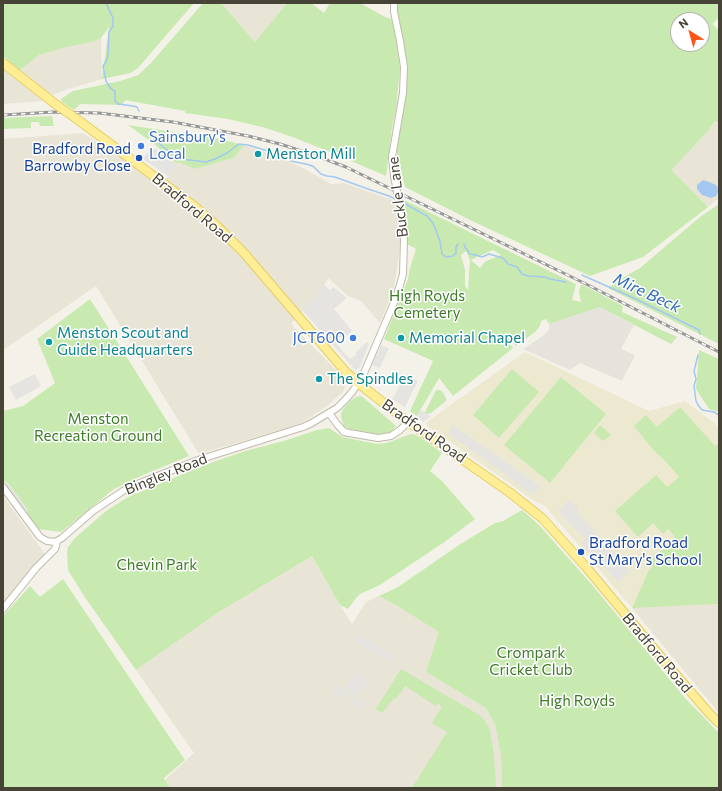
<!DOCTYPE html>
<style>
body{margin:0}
#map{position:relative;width:722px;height:791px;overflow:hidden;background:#f4f2e8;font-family:Commissioner,sans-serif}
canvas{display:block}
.frame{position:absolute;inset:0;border:4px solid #474336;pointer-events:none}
.north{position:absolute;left:670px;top:12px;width:40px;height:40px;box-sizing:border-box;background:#fff;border:1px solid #b5b4af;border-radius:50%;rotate:323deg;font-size:11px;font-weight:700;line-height:16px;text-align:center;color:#474336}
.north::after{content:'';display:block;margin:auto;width:14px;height:18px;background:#fd5516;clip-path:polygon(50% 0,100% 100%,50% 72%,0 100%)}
</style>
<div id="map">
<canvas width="722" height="791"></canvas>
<div class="frame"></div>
<div class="north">N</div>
</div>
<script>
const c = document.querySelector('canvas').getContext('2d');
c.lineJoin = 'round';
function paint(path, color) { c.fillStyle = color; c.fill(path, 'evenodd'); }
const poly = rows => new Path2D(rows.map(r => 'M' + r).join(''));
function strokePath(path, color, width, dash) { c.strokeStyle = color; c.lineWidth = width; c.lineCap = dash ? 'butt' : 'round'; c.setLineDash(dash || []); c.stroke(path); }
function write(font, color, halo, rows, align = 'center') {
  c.font = font + ' Commissioner,sans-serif'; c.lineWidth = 3; c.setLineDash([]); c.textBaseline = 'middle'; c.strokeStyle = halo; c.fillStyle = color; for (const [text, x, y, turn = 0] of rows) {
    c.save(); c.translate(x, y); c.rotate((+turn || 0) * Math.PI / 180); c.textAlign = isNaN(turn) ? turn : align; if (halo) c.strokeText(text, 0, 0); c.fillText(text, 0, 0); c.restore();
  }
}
const residential = poly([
 [221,3,287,3,255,42],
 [101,37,102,79,68,89,53,95,20,70,39,55,66,46,92,42],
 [3,69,6,72,43,101,3,104],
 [716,121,719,123,719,198,708,207,670,170,709,130],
 [83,133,103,146,105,144,161,186,179,161,195,169,230,159,235,157,244,145,280,157,303,168,331,184,344,183,395,201,401,238,397,268,394,288,380,323,361,301,348,296,328,278,324,285,303,311,291,324,344,378,345,386,343,392,328,405,305,421,293,426,199,454,96,286,3,350,3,139],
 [3,496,45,554,3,605],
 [312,556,340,605,352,624,366,602,379,596,396,605,440,632,426,672,486,708,495,724,501,755,502,788,164,788,166,779,194,753,136,670,219,612],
 [719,604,719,713,632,608]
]);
const industrial = poly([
 [600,307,634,325,621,349,635,355,622,381,580,363,570,370,523,349,543,336,549,330,549,324]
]);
const education = poly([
 [525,352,649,411,685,401,719,427,719,604,632,608,544,505,536,502,439,434,437,434,428,427,426,424,428,421]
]);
const green = poly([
 [3,3,194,3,138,68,131,73,102,79,109,27,101,38,92,42,66,47,39,55,20,70,3,56],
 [203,3,221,3,255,42,287,3,311,3,324,13,330,3,360,3,385,17,391,19,394,26,400,68,396,109,392,128,386,176,328,151,295,138,266,128,228,119,185,113,185,111,125,100,122,105,80,104,74,110,62,102,61,99,73,91,120,81,138,75,151,63],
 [397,3,719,3,719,17,713,24,719,31,719,123,715,121,709,130,671,170,708,207,643,257,590,276,470,220,405,187,396,148,406,92,407,75,406,58,397,13],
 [678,20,702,20,702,44,678,44],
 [52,116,54,126,40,126,39,122,31,122,31,128,3,129,3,118],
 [128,125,219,139,244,145,235,157,230,159,195,169,179,162,177,164,154,144],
 [402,199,576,284,572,300,581,302,579,292,581,284,623,306,622,312,677,337,671,344,600,307,549,324,546,319,541,321,540,326,535,332,516,346,512,341,509,343,513,348,453,396,439,378,417,416,410,411,433,361,384,339,408,279,410,268,416,249,407,244],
 [493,250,501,255,486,261,480,268,471,260,477,257],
 [466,251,470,260,468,290,465,286,465,270,461,255],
 [719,204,719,344,608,288,617,281,640,268,700,217],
 [90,299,189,456,143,475,114,489,61,532,38,529,27,513,27,509,8,483,5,482,3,480,3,411,23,406,55,383,37,339],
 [699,350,719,359,719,412,709,409,696,389],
 [512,369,539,392,499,438,473,415],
 [561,377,606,414,550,483,504,445],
 [436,390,440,390,442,391,446,398,446,401,431,413,428,414,425,414,425,412],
 [361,396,364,398,396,426,392,431,386,434,381,435,349,429,344,426,341,417,341,413,343,409,350,401,356,397],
 [680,407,715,446,719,443,719,604,632,608,649,570,653,567,649,562,675,537,668,529,663,534,653,523,638,537,615,511,656,475,667,487,679,477,660,455,659,456,651,447,634,426,646,415,657,427],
 [600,425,611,435,603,441,594,433],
 [329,428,342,437,377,444,387,443,408,435,413,434,420,437,442,453,430,471,442,481,475,519,446,541,380,585,360,594,356,598,348,609,340,605,312,556,219,612,136,670,84,596,68,570,67,552,68,547,75,538,106,511,128,497,202,466,245,451,284,441,317,430],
 [522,510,539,525,593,586,685,698,719,733,719,788,502,788,501,755,495,724,486,708,426,672,439,632,396,605,379,596,398,587,459,545,495,523,503,521],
 [63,579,185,760,164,778,170,788,3,788,3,616,30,586,40,597],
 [401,669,481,716,486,722,490,730,494,755,496,788,412,788,447,732,432,723,442,707,438,703,436,706,405,686,396,699,394,698,382,713,376,709]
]);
const parking = poly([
 [154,148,177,164,168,176,143,159,149,151,151,153],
 [324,285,330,290,333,287,347,298,334,309,352,331,342,339,340,337,335,342,350,359,356,355,355,353,367,342,369,344,360,367,357,369,355,370,354,369,303,311],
 [381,345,389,348,380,368,372,365],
 [35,374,41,386,16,400,9,387],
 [406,375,418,381,405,407,392,399],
 [421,410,431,416,423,422,417,416],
 [453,425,540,486,533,495,448,433],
 [8,483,27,509,24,511,5,485],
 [570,499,579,509,577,512,630,571,618,582,581,543,585,539,558,511],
 [358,634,392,654,395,657,391,663,355,641],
 [356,673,368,681,360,694,357,692,354,696,365,703,361,710,349,703,354,696,349,693,351,690,347,687],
 [336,685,347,692,343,699,331,692]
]);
const water = poly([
 [703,180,709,182,716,185,719,190,716,196,711,198,702,195,697,189,697,185]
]);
const stream = poly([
 [106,3,113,18,113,26,109,32,108,55,107,60,103,66,106,81,111,89,115,91,115,101,118,104,133,106,137,107,139,111],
 [152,130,161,136,159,143,163,147,181,159,206,162,215,159,227,153,239,144,248,145,278,154,288,158,291,161,310,165,314,167,321,174,327,176,335,177,368,189,389,196,397,200],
 [402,202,427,216,433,223,440,241,442,254,446,257,453,256,456,253,456,247,458,244],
 [464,244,465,247,470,254,476,255,482,257,489,254,503,258,508,264,517,267,522,274,528,276,545,277,550,279,566,282],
 [582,275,638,300,699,330,700,334],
 [698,355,694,371,696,379,694,386,696,401,698,405,702,410,714,412,719,415]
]);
const minor = poly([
 [394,176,392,157,403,93,404,67,400,41,394,12,394,3],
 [329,413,337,424,344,432,349,433,378,438,391,436,400,430,408,422],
 [3,487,40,537,47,541,55,542,62,538,93,511,123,491,130,487,198,460,303,427,310,424,337,408,345,400,353,391,364,373,396,298,400,285,403,274,404,239,400,207],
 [3,609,36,568,55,549,56,546,57,541]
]);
const major = poly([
 [3,63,58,106],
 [74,117,155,177,194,206,217,226,244,253,345,371,358,383,408,422,509,492,532,510,543,519,586,567,666,663,708,712,719,723]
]);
const rail = poly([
 [3,115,53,112,99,113,173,122,248,136,280,144,314,155,346,167,586,284,719,352]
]);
const minorBridge = poly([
 [394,176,400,207]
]);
const majorBridge = poly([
 [58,106,74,117]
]);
const markers = [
 [141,146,4,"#3f7fe0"],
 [258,154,4,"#0f9aa8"],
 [139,158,4,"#1a4fb4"],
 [353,338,4,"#3f7fe0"],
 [401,338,4,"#0f9aa8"],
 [49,342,4,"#0f9aa8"],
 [319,379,4,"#0f9aa8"],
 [581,552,4,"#1a4fb4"]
];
const shopNames = [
 ["Sainsbury's",149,137],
 ["Local",149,154],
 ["JCT600",345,338,"right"]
];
const transitNames = [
 ["Bradford Road",131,149],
 ["Barrowby Close",131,166],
 ["Bradford Road",589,543,"left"],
 ["St Mary's School",589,560,"left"]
];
const cultureNames = [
 ["Menston Mill",266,154],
 ["Menston Scout and",57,333],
 ["Guide Headquarters",57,350],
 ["Memorial Chapel",409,338],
 ["The Spindles",327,379]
];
const streetNames = [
 ["Buckle Lane",398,197,-97],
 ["Bradford Road",192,208,40],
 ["Bradford Road",424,431,35],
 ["Bingley Road",166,474,-22],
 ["Bradford Road",657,653,50]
];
const parkNames = [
 ["High Royds",427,296],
 ["Cemetery",427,313],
 ["Menston",98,419],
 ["Recreation Ground",98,436],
 ["Chevin Park",157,565],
 ["Crompark",531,653],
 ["Cricket Club",531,670],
 ["High Royds",577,701]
];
const waterNames = [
 ["Mire Beck",647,293,25]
];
paint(residential, '#e8e4d6');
paint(industrial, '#e6e3dc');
paint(education, '#ede9d1');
paint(green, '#c8e9b0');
paint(parking, '#e5e4e0');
paint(water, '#a3c8f1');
strokePath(stream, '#a3c8f1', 1.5);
strokePath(minor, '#c0bbaa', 8);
strokePath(major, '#e5ce64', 10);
strokePath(minor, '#fff', 6);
strokePath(major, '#ffee96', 8);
strokePath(rail, '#979797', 3);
strokePath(rail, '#fff', 1.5, [4.5]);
strokePath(minorBridge, '#c0bbaa', 8, []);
strokePath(majorBridge, '#e5ce64', 10, []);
strokePath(minorBridge, '#fff', 6);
strokePath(majorBridge, '#ffee96', 8);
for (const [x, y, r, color] of markers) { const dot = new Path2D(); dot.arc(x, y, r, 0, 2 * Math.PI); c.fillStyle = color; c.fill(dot); strokePath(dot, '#fff', 1.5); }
write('15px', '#366cbe', '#fff', shopNames, 'left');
write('15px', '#164399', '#fff', transitNames, 'right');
write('15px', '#0d838f', '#fff', cultureNames, 'left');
write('15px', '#474336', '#fff', streetNames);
write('15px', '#3d7b28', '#fff', parkNames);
write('italic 16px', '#2d6cb5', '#fff', waterNames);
</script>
